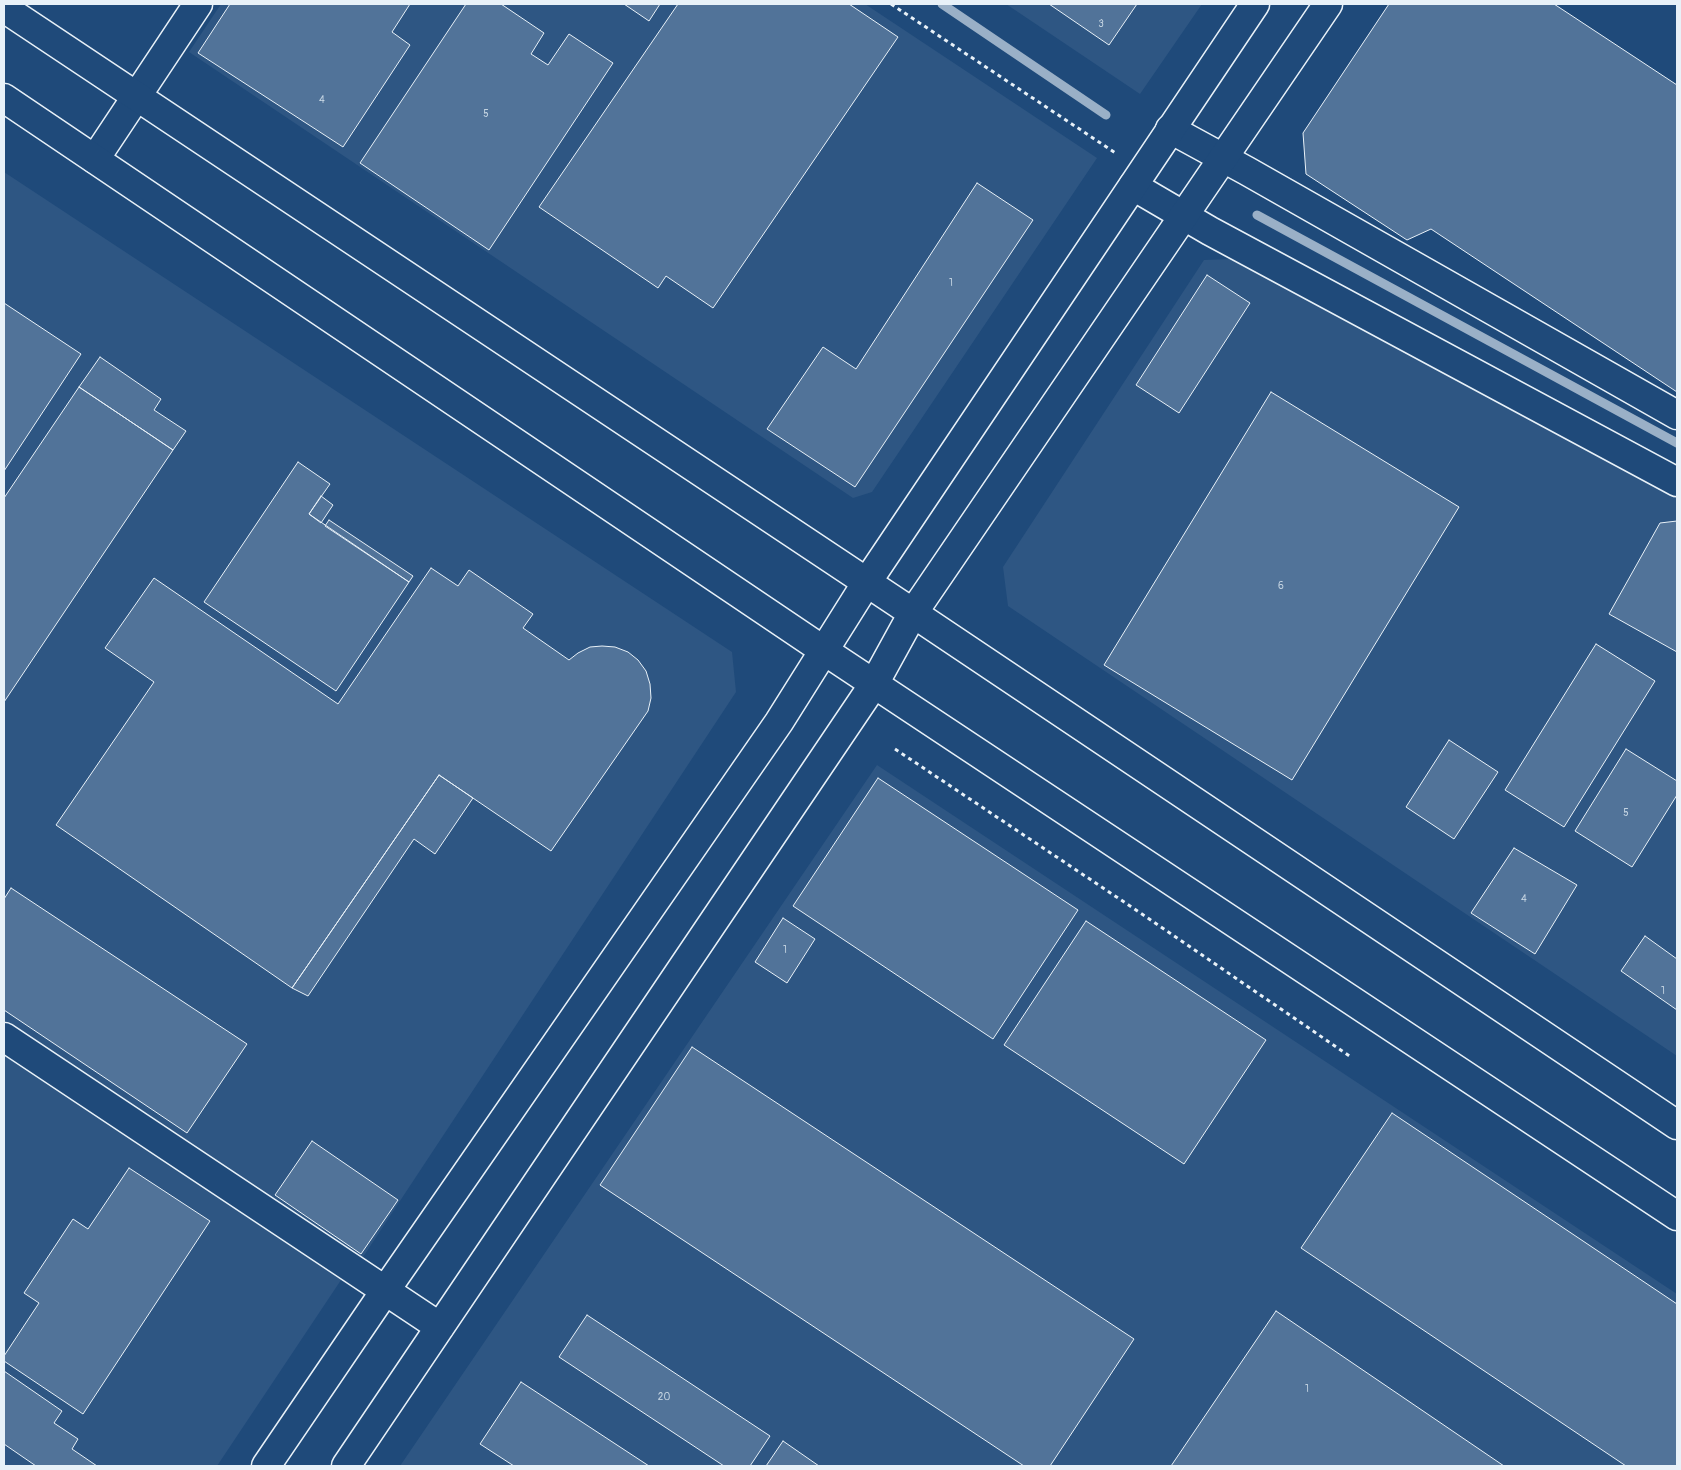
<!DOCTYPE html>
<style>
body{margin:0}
#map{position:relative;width:1681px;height:1470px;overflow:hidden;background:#1f4a7a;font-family:Pangolin,sans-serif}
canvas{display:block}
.frame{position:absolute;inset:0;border:5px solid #e8f1f8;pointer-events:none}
</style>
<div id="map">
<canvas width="1681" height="1470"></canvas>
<div class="frame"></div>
</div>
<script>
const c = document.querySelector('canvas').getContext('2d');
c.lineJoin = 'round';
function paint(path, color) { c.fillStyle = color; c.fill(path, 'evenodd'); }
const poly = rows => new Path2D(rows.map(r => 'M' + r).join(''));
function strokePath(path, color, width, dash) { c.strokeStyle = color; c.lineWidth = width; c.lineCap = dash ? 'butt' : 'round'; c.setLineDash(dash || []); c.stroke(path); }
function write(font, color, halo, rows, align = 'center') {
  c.font = font + ' Pangolin,sans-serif'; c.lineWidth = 4.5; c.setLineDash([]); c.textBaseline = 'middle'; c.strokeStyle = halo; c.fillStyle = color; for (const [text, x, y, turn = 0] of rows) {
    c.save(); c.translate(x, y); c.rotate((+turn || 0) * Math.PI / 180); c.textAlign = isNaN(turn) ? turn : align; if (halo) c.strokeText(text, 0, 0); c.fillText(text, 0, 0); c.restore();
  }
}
const built = poly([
 [221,4,865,4,1097,158,872,492,853,498,189,52],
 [1006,4,1202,4,1140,94],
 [4,172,732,652,736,692,361,1260,4,1020],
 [1232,259,1677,495,1677,1056,1008,606,1003,567,1204,260],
 [877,765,1677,1294,1677,1466,400,1466],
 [4,1054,341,1280,217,1466,4,1466]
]);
const stream = poly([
 [942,4,1106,115],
 [1257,215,1677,443]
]);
const building = poly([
 [230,4,410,4,392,32,410,45,343,147,198,53,230,4],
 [466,4,501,4,544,33,531,54,548,65,569,34,613,63,489,250,360,163,466,4],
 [624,4,660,4,649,21,624,4],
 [678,4,849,4,898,37,713,308,666,276,658,288,539,207,678,4],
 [1049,4,1137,4,1109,45,1049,4],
 [1389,4,1554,4,1677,85,1677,392,1431,229,1407,240,1306,174,1303,133,1389,4],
 [977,183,1033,220,855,487,767,429,823,347,856,369,977,183],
 [1207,275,1250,303,1179,413,1136,385,1207,275],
 [4,303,81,354,4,471,4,303],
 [100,357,161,399,154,410,186,431,173,450,79,387,100,357],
 [79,387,173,450,4,702,4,498,79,387],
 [1271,392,1459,507,1292,780,1104,665,1271,392],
 [298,462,330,484,309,514,409,582,336,691,204,602,298,462],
 [321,496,333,505,321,523,309,514,321,496],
 [329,520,413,576,409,582,325,526,329,520],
 [1677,521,1677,652,1609,614,1660,523,1677,521],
 [431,568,458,586,469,570,533,614,523,628,569,660,578,653,590,647,602,646,615,647,628,652,638,660,646,671,650,684,651,698,648,711,551,851,439,775,292,988,56,825,154,682,105,648,154,578,338,704,431,568],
 [1596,644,1655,681,1564,827,1505,790,1596,644],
 [1449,740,1498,772,1454,839,1406,807,1449,740],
 [1626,749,1677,781,1677,795,1632,867,1575,831,1626,749],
 [439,775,473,798,435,854,414,839,308,996,292,988,439,775],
 [878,778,1078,910,993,1039,793,906,878,778],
 [1514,848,1577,885,1535,954,1471,913,1514,848],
 [11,888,247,1044,187,1133,4,1010,4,899,11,888],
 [783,918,815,939,787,983,755,962,783,918],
 [1086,921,1266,1040,1184,1164,1004,1045,1086,921],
 [1645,936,1677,959,1677,1010,1621,971,1645,936],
 [692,1047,1134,1339,1050,1466,1024,1466,600,1185,692,1047],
 [1392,1113,1677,1304,1677,1466,1626,1466,1301,1248,1392,1113],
 [312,1141,398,1200,361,1254,275,1195,312,1141],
 [129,1168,210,1221,83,1414,4,1361,4,1356,39,1303,24,1293,73,1219,88,1229,129,1168],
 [1276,1311,1504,1466,1171,1466,1276,1311],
 [587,1315,770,1436,750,1466,724,1466,559,1357,587,1315],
 [4,1371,62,1411,54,1423,78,1439,72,1449,97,1466,36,1466,4,1444,4,1371],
 [521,1382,649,1466,514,1466,480,1444,521,1382],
 [783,1441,819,1466,766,1466,783,1441]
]);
const path = poly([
 [891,4,1117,154],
 [895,749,1145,916,1351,1057]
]);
const street = poly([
 [1170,129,1247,171,1677,415],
 [95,159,198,4],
 [1133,186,1210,231,1677,482]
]);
const secondary = poly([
 [4,8,913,613,1677,1125],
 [4,98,823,650,1677,1216],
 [4,1037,440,1327],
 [266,1466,385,1291,779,722,867,582,1255,4],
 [346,1466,874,684,913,613,1328,4]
]);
const numberNames = [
 ["3",1101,24],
 ["4",322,100],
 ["5",486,114],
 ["1",951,283],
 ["6",1281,586],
 ["5",1626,813],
 ["4",1524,899],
 ["1",785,950],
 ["1",1663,991],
 ["1",1307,1389],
 ["20",664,1397]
];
paint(built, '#2e5683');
strokePath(stream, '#9ab0c7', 9);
paint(building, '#517399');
strokePath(building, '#e8f1f8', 1);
strokePath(street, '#e8f1f8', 31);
strokePath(secondary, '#e8f1f8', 31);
strokePath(path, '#e8f1f8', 3, [4, 4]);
strokePath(street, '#1f4a7a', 28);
strokePath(secondary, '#1f4a7a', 28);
write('10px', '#c2d2e0', null, numberNames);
</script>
